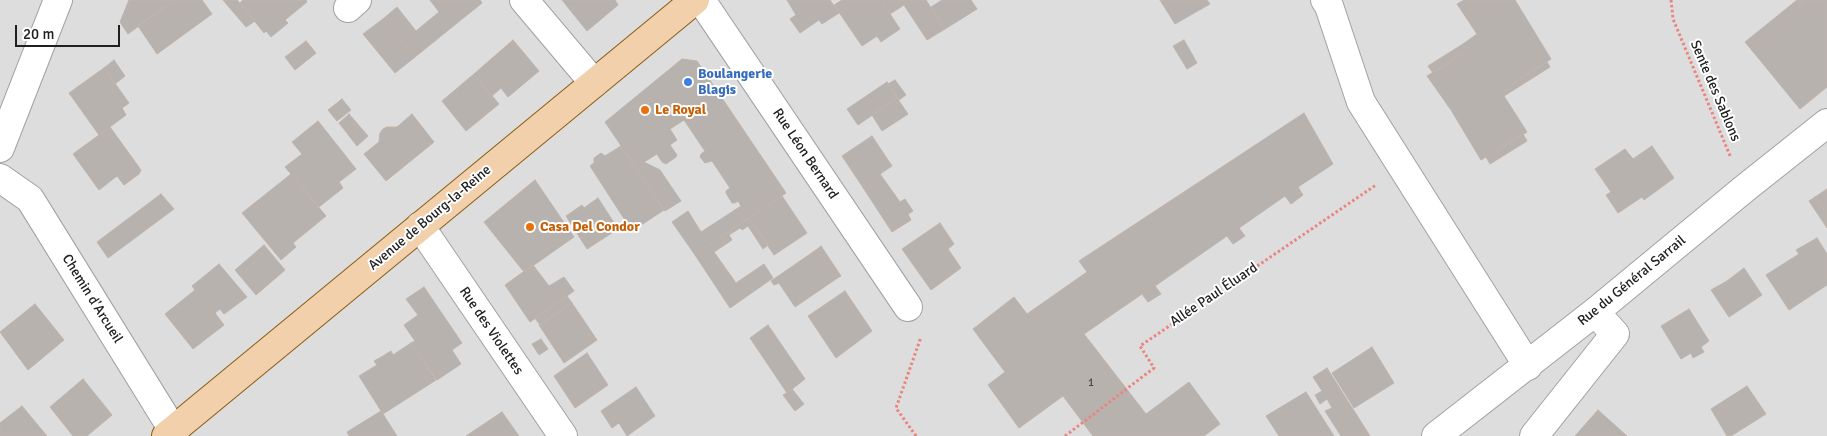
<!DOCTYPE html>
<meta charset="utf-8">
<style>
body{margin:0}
#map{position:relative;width:1827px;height:436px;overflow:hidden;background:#efede8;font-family:Signika,sans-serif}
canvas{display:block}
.scale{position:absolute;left:15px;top:25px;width:105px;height:22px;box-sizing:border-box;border:2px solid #202020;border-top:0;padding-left:6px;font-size:15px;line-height:18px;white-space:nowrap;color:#202020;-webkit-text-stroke:4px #fff;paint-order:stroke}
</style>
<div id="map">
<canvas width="1827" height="436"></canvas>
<div class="scale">20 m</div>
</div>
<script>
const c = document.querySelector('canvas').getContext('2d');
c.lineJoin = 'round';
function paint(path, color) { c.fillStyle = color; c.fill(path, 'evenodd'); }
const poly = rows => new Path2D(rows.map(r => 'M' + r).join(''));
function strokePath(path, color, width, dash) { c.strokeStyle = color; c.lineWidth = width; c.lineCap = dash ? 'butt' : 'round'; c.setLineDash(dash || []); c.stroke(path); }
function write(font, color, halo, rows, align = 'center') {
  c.font = font + ' Signika,sans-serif'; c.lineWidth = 4; c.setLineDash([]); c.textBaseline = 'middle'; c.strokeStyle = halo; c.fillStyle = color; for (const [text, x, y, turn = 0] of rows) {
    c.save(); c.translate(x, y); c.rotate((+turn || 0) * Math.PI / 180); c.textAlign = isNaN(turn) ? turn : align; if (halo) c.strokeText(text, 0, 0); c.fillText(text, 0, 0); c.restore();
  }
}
const residential = poly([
 [0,0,1827,0,1827,436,0,436]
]);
const building = poly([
 [129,0,174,0,128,34,120,22,129,0],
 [174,0,202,0,212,14,157,54,138,26,174,0],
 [223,0,237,0,255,21,246,27,223,0],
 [243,0,306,0,307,2,285,20,288,23,271,37,266,31,264,33,240,3,243,0],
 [430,0,480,0,482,3,415,57,383,19,397,7,416,31,439,12,430,0],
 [562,0,615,0,618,5,587,31,562,0],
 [787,0,830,0,839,13,822,24,819,20,800,33,790,19,796,15,787,0],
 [842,0,881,0,900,29,881,42,877,36,862,46,834,5,842,0],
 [881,0,926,0,945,29,927,40,904,5,890,14,881,0],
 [942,0,971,0,977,9,945,29,931,7,942,0],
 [1160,0,1207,0,1210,4,1175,24,1160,0],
 [1464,0,1515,0,1551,59,1509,86,1512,91,1504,96,1527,132,1481,160,1451,110,1427,76,1468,50,1463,44,1477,34,1457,4,1464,0],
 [1797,0,1802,5,1750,48,1745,42,1797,0],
 [1798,0,1827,0,1827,87,1800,109,1750,48,1802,5,1798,0],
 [383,19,415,57,395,73,363,34,383,19],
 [513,40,539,71,508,97,501,88,492,96,474,74,513,40],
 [1184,40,1197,63,1187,69,1173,46,1184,40],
 [306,41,316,53,295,70,285,57,306,41],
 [1463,44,1468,50,1433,73,1428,66,1463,44],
 [682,59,697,61,786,193,695,255,672,222,688,211,701,232,741,206,738,201,735,203,732,203,726,193,726,191,730,188,712,161,705,163,700,157,701,154,705,151,684,120,670,129,677,140,670,145,677,155,676,157,666,164,662,162,657,154,644,162,660,170,681,201,665,211,605,122,682,59],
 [114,60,125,76,115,84,104,68,114,60],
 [1547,62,1550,67,1512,91,1509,86,1547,62],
 [104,68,129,103,122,108,126,115,99,135,69,93,104,68],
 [474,74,499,104,466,131,442,101,474,74],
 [895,80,906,95,899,100,888,84,895,80],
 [887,82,897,98,858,125,847,109,887,82],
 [897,98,908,114,882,131,872,115,897,98],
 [342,99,351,110,337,121,328,110,342,99],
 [1304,113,1333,164,1298,187,1303,195,1291,204,1285,196,1239,228,1245,236,1233,244,1227,236,1155,286,1161,294,1148,302,1142,294,1084,334,1146,414,1189,382,1220,424,1204,436,1093,436,1063,396,1019,428,988,385,1005,372,973,329,1014,297,1027,314,1087,272,1079,261,1304,113],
 [349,114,368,136,357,146,339,123,349,114],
 [412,114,434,142,386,181,364,154,379,142,380,133,383,129,387,127,397,127,412,114],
 [318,121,356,169,339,182,343,188,319,207,285,167,302,154,292,142,318,121],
 [110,127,141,170,139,174,124,185,117,176,99,190,73,154,110,127],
 [1523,134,1527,141,1490,164,1486,157,1523,134],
 [872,136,892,166,862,186,842,156,872,136],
 [621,146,664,210,632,231,590,166,594,163,594,158,601,153,605,156,621,146],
 [1652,146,1674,178,1644,200,1642,197,1618,213,1606,195,1611,192,1595,169,1625,149,1633,159,1652,146],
 [291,174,326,216,293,243,296,247,281,260,242,213,291,174],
 [880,174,900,202,905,199,913,211,908,214,911,220,892,232,862,186,880,174],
 [535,180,574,237,524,272,484,222,535,180],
 [1827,189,1827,215,1815,197,1827,189],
 [161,194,174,209,108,258,97,242,161,194],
 [782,196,807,233,774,255,749,218,782,196],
 [1815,197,1827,215,1827,228,1809,201,1815,197],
 [598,198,618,229,587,249,566,216,582,205,584,208,598,198],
 [749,218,768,245,763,249,748,226,742,230,740,228,729,235,732,240,714,252,736,283,764,264,773,278,730,308,695,255,749,218],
 [940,223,954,244,948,249,961,268,931,290,902,249,940,223],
 [1817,238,1827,254,1827,285,1789,310,1766,275,1799,254,1796,250,1817,238],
 [264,245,285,270,256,295,235,270,264,245],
 [821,246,841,276,836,279,816,250,821,246],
 [816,250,836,279,795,307,779,283,774,285,771,281,816,250],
 [219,264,247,297,224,314,220,309,215,313,224,325,193,349,165,314,195,290,192,286,219,264],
 [533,265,549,286,564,277,574,291,530,322,505,285,533,265],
 [1744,268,1762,295,1729,317,1711,290,1727,281,1744,268],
 [424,287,462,343,452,350,461,364,437,380,411,343,415,341,404,325,418,315,406,299,424,287],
 [845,291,872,331,836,358,808,316,845,291],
 [567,296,572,303,540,325,535,318,567,296],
 [572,303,597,340,564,363,539,325,572,303],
 [35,304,64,340,28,370,0,332,35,304],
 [1689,309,1709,341,1701,347,1704,352,1693,358,1691,353,1681,359,1661,326,1689,309],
 [768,325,805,379,787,393,750,338,768,325],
 [541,339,548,349,539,355,532,344,541,339],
 [411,343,436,380,383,414,359,376,377,365,374,361,383,356,391,351,393,355,411,343],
 [1372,347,1394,383,1354,408,1332,373,1372,347],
 [587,353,608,385,575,408,554,376,587,353],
 [1327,368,1370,436,1341,436,1325,411,1332,408,1327,399,1320,404,1315,395,1322,391,1313,377,1327,368],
 [83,379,112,415,87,436,73,436,50,407,83,379],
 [1747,386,1766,414,1731,436,1727,436,1711,409,1747,386],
 [636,387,655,416,627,436,619,423,612,428,601,411,636,387],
 [792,389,804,404,795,411,783,395,792,389],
 [1306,392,1334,436,1279,436,1266,416,1306,392],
 [22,406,47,436,0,436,0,423,22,406],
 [1598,410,1627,436,1575,436,1598,410],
 [381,411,397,436,349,436,347,432,381,411],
 [502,412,519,436,466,436,502,412]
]);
const path = poly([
 [1671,0,1673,19,1731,158],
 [916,436,896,408,921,337],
 [1065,436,1154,368,1140,346,1376,185]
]);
const minor = poly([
 [524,0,594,83],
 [701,0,908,307],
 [1325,0,1329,6,1361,102,1528,366],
 [348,8,357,0],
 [0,148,58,0],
 [0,178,30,199,173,430],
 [420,226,563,436],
 [1436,436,1595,312,1744,189,1827,123],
 [1534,436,1615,334,1595,312]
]);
const major = poly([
 [166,436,695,0]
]);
const markers = [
 [688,82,5,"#3f7fe0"],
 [645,110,5,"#e8710a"],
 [530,227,5,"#e8710a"]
];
const numberNames = [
 ["1",1091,383]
];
const shopNames = [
 ["Boulangerie",698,74],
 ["Blagis",698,90]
];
const streetNames = [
 ["Sente des Sablons",1715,91,67],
 ["Rue Léon Bernard",805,154,56],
 ["Avenue de Bourg-la-Reine",430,218,-40],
 ["Rue du Général Sarrail",1632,281,-39],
 ["Allée Paul Éluard",1214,295,-34],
 ["Chemin d'Arcueil",92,299,58],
 ["Rue des Violettes",491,331,56]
];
const foodNames = [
 ["Le Royal",655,110],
 ["Casa Del Condor",540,227]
];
paint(residential, '#dedddd');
paint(building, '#b8b2ae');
strokePath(building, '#bfb4ac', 1);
strokePath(minor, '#a1a1a1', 30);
strokePath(major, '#8a5d12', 30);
strokePath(path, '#e9857f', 3, [2.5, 2.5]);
strokePath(minor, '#fff', 28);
strokePath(major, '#f1d0ab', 28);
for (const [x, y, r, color] of markers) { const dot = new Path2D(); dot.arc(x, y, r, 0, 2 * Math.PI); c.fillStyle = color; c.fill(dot); strokePath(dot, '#fff', 2); }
write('11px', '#464444', null, numberNames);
write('bold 14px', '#366cbe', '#fff', shopNames, 'left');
write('14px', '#202020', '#fff', streetNames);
write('bold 14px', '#c56008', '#fff', foodNames, 'left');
</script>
